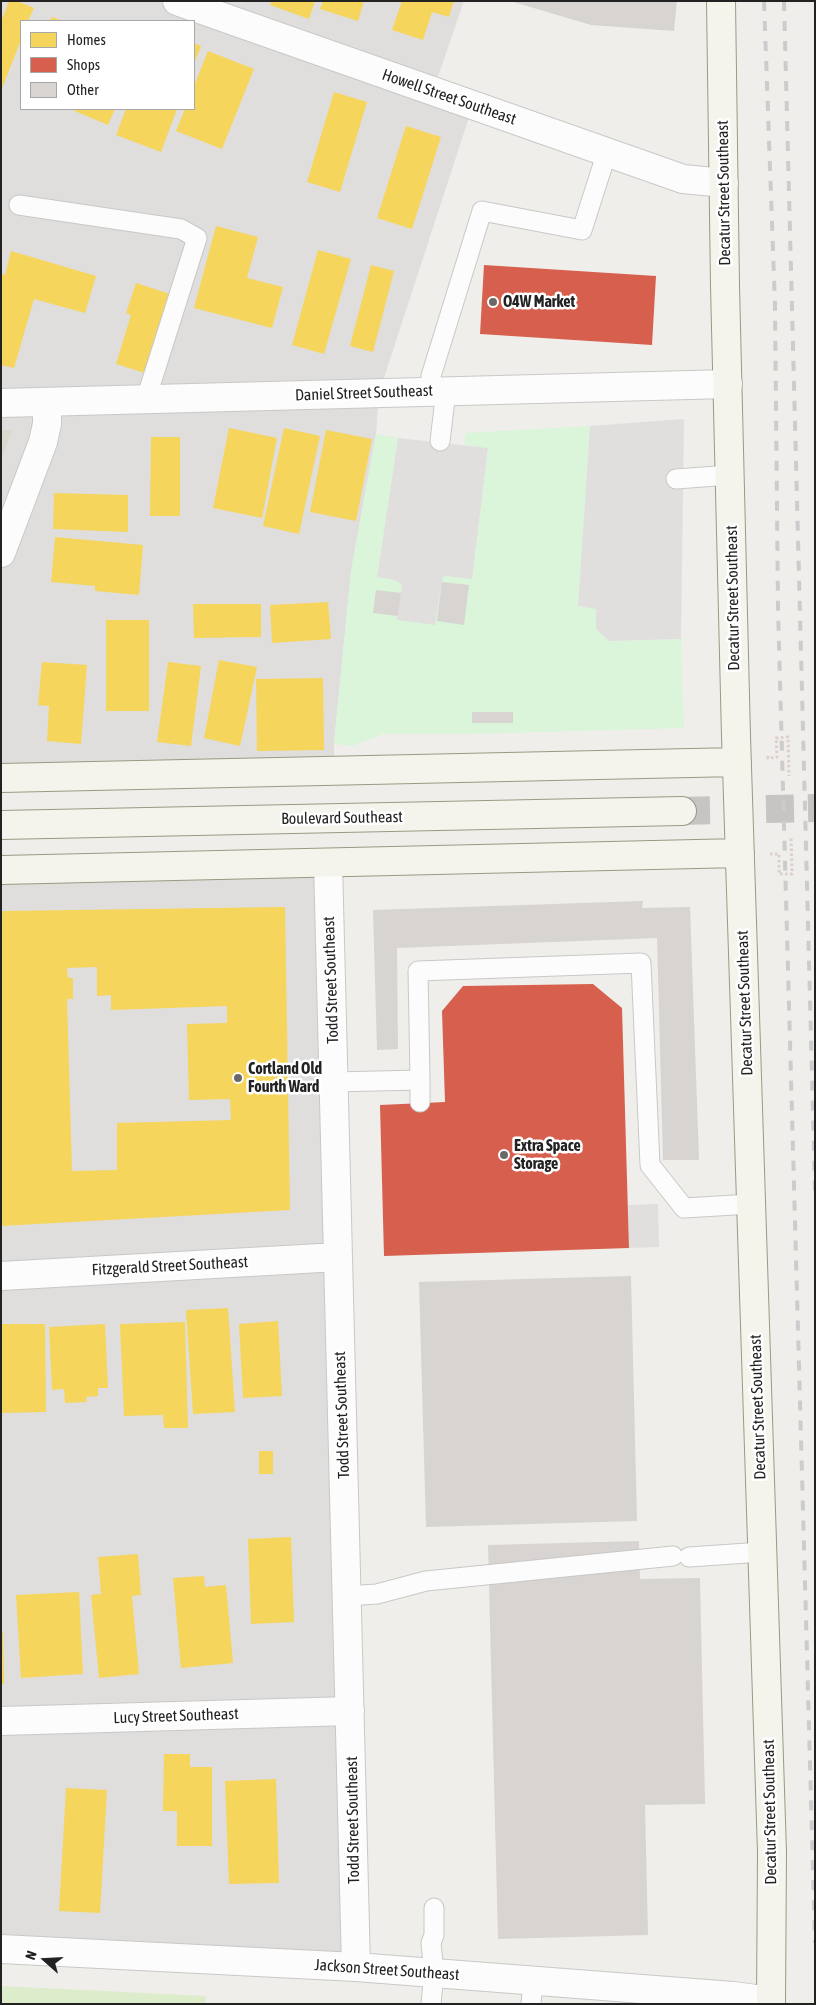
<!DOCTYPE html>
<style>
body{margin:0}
#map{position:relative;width:816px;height:2005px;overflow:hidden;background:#f0eeeb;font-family:"Asap Condensed",sans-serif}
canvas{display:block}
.frame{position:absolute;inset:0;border:2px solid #222;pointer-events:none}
.legend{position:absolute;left:20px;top:20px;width:175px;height:90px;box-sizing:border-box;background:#fff;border:1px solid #a7a7a7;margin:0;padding:6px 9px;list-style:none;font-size:15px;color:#222}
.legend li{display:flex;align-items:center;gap:10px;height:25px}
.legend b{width:25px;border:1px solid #a7a7a7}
.north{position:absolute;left:20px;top:1935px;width:50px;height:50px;-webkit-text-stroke:4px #fff;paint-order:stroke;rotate:289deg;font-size:14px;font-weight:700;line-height:20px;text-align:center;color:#222}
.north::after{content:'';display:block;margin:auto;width:18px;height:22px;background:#222;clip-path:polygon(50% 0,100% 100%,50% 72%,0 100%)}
</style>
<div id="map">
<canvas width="816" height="2005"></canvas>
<div class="frame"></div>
<ul class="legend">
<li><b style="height:14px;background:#f6d55c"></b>Homes</li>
<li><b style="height:14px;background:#d6604d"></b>Shops</li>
<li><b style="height:14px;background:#d7d4d2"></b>Other</li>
</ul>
<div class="north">N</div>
</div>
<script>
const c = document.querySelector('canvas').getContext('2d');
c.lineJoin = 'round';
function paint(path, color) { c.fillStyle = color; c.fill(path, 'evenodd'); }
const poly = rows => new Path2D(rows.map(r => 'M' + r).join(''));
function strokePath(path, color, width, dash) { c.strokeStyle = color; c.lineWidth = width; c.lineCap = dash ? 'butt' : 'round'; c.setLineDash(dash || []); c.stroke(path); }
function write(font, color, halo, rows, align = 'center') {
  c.font = font + ' "Asap Condensed",sans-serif'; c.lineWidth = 5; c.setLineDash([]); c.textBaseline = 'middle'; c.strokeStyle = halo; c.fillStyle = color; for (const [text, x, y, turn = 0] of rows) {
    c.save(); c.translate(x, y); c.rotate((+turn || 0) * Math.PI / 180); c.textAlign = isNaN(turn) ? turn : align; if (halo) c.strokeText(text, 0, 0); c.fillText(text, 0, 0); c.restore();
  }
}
const residential = poly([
 [1,1,464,1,433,91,473,105,379,393,376,434,351,571,334,744,334,771,1,778],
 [21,21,194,21,194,109,21,109],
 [328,863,356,1967,1,1949,1,870]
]);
const construction = poly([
 [1,430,12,430,1,461]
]);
const grass = poly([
 [1,1986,206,1996,205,2004,1,2004]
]);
const park = poly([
 [590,426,578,606,596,609,609,641,681,639,684,728,472,734,383,734,353,746,334,744,351,571,376,434,398,438,377,577,395,580,402,585,397,620,443,576,472,579,488,449,465,445,465,433]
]);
const parking = poly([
 [684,419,681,639,609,641,596,629,596,609,578,606,590,426],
 [398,438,488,448,472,579,443,576,435,625,397,620,402,585,395,580,377,577],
 [658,1204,659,1247,629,1248,628,1205]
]);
const homes = poly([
 [9,1,17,1,34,8,28,21,21,21,21,40,1,91,1,22],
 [272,1,315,1,309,19,270,5],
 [323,1,364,1,358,21,320,9],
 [402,1,454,1,449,17,432,12,423,40,392,30],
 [52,17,63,21,50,21],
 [194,43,201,46,194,64],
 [208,51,254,69,222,149,176,131,185,109,194,109,194,86],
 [334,92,367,102,340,192,307,182],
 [70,109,115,109,108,125],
 [126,109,177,109,161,152,116,135],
 [406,126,441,137,412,229,377,218],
 [216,226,258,237,247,278,283,287,272,328,194,308],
 [318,250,351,259,324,354,292,345],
 [11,251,96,276,85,313,34,299,14,368,1,365,1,274,5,275],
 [371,265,394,271,373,352,350,346],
 [136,283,170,294,145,373,116,364,131,315,126,313],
 [229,428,277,438,262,518,213,508],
 [284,428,320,436,299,534,263,526],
 [326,430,372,439,356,521,310,512],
 [151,437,180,437,180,516,150,516],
 [54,493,128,495,128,532,53,529],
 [55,537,143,545,139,595,95,591,95,586,51,582],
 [328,602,331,639,272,643,270,605],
 [193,604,261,604,261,637,194,638],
 [106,620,149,620,149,711,106,711],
 [219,660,257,667,240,746,204,738],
 [42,662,87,665,81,744,47,741,49,706,38,705],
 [168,662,201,666,191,746,157,742],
 [323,678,324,750,257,751,256,679],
 [285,907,290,1210,1,1226,1,911],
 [97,967,97,996,111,995,111,1010,227,1006,227,1023,187,1024,189,1100,230,1099,231,1120,117,1123,117,1170,72,1171,67,999,73,999,73,978,68,978,67,968],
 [228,1308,235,1412,193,1414,186,1310],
 [278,1321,282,1396,243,1398,239,1324],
 [185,1322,188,1428,164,1428,163,1415,124,1416,120,1324],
 [1,1324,45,1324,46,1412,1,1413],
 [105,1324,108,1388,98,1388,98,1396,86,1397,87,1402,65,1403,64,1389,52,1390,49,1327],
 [259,1451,273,1451,273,1474,259,1474],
 [291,1537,294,1622,251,1624,248,1539],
 [138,1554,141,1595,132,1596,139,1674,99,1678,91,1595,101,1594,98,1557],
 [204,1576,205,1587,226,1585,233,1663,181,1668,173,1578],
 [79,1592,83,1674,21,1678,16,1595],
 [1,1632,3,1632,4,1684,1,1684],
 [164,1754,190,1754,190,1767,212,1767,212,1846,177,1846,177,1811,163,1811],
 [276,1779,279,1883,229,1884,225,1781],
 [66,1788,107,1790,100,1913,59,1911]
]);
const shops = poly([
 [484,265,656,276,652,345,480,334],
 [593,984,622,1008,629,1248,384,1256,380,1105,445,1102,442,1011,463,986]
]);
const building = poly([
 [510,1,677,1,674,31,591,25],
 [442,582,469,585,464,625,437,621],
 [376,590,401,593,398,616,373,613],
 [472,712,513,712,513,723,472,723],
 [643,901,642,908,690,907,699,1160,663,1160,657,938,397,948,398,1049,377,1050,373,910],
 [631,1276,637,1521,426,1527,419,1282],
 [639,1541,640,1579,700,1578,705,1804,645,1805,648,1935,498,1939,488,1545]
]);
const secondaryTunnel = poly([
 [682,811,815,808]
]);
const path = poly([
 [768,756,768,758,777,757,776,738,788,737,789,776],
 [770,854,779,854,779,874,792,874,791,836]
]);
const service = poly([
 [19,205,181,229,197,238,146,399],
 [430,391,431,376,482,211,582,230,607,152],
 [440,441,446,391],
 [676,479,730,475],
 [334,1082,420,1080,418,971,641,963,650,1165,684,1208,751,1204],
 [420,1102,420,1080],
 [689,1557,762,1552],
 [347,1596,377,1594,426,1581,673,1556],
 [431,2004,434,1973,431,1943,434,1935,434,1908],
 [531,2004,533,1981]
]);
const minor = poly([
 [177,1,683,179,724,183],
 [1,403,728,384],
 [1,553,43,442,47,424,47,402],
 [328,863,356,1967],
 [1,1276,338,1257],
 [1,1721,350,1711]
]);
const tertiary = poly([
 [1,1949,356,1967,733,1996,771,2001]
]);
const secondary = poly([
 [721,1,725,286,736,736,772,1852,771,2004],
 [1,778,737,762],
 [1,825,682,811],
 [1,870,740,853]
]);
const rail = poly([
 [764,1,775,306,778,609,815,1943],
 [784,1,815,1191]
]);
const markers = [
 [493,302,5,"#6a6968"],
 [238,1078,5,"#6a6968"],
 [504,1155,5,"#6a6968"]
];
const streetNames = [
 ["Howell Street Southeast",449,97,19],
 ["Decatur Street Southeast",724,193,-91],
 ["Daniel Street Southeast",364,393,-2],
 ["Decatur Street Southeast",733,598,-91],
 ["Boulevard Southeast",342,818,-1],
 ["Todd Street Southeast",331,980,-92],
 ["Decatur Street Southeast",745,1003,-92],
 ["Fitzgerald Street Southeast",170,1266,-3],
 ["Decatur Street Southeast",758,1407,-92],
 ["Todd Street Southeast",342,1415,-92],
 ["Lucy Street Southeast",176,1716,-2],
 ["Decatur Street Southeast",770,1812,-91],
 ["Todd Street Southeast",353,1820,-91],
 ["Jackson Street Southeast",387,1970,4]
];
const poiNames = [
 ["O4W Market",503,302],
 ["Cortland Old",248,1069],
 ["Fourth Ward",248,1087],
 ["Extra Space",514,1146],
 ["Storage",514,1164]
];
paint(residential, '#dfdedc');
paint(construction, '#d9d9cd');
paint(grass, '#ddeccb');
paint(park, '#daf5da');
paint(parking, '#e0dfde');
paint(homes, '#f6d55c');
paint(shops, '#d6604d');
paint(building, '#d7d4d2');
strokePath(secondaryTunnel, '#c7c5c3', 28, [28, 14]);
strokePath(service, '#c9c8c7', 21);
strokePath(minor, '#c9c8c7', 30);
strokePath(tertiary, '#c9c8c7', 30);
strokePath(secondary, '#999a82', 30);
strokePath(path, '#dccecd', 3, [2.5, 2.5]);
strokePath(service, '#fdfcfc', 19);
strokePath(minor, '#fdfcfc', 28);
strokePath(tertiary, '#fdfcfc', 28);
strokePath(secondary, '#f4f4ed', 28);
strokePath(rail, '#ccc', 4, [10, 10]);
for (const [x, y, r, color] of markers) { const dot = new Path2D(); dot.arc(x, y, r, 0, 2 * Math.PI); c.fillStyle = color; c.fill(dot); strokePath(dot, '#fff', 2); }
write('16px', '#222', '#fff', streetNames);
write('bold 16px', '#222', '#fff', poiNames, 'left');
</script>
